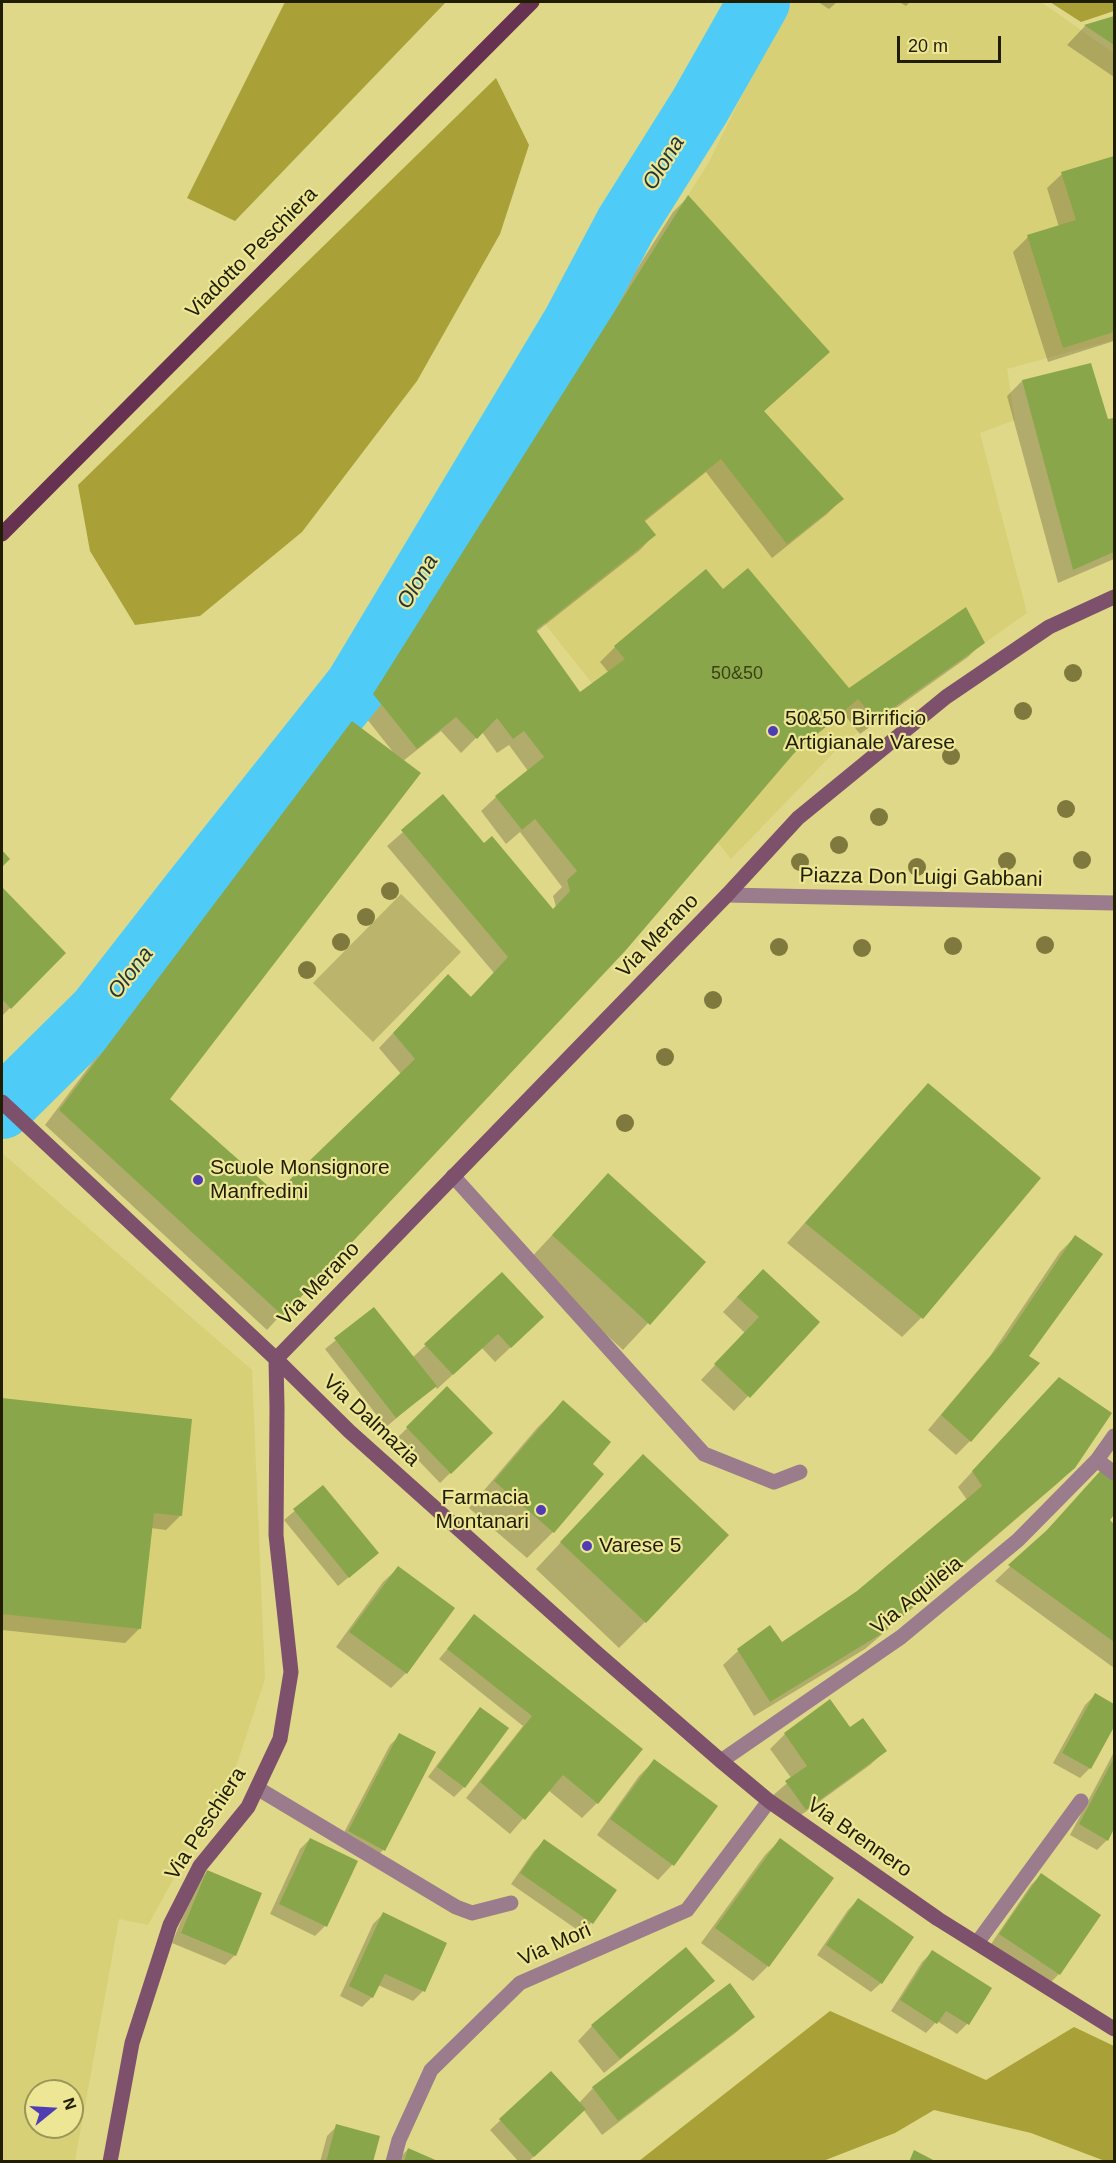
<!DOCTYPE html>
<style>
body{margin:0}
#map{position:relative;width:1116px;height:2163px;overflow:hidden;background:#dfd888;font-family:Helvetica,sans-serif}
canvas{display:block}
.frame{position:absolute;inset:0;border:3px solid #201d00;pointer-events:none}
.north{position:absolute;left:24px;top:2079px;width:60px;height:60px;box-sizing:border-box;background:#ece695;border:2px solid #9a9659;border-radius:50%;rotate:72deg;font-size:16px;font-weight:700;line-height:24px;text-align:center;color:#201d00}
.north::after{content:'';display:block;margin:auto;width:21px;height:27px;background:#503cb3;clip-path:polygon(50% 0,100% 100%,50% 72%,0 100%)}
.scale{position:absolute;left:897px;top:36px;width:104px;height:27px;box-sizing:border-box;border:3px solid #201d00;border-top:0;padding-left:8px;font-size:18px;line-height:21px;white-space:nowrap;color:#201d00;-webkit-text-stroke:4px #ece695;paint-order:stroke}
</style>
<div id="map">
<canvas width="1116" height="2163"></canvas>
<div class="frame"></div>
<div class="north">N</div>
<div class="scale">20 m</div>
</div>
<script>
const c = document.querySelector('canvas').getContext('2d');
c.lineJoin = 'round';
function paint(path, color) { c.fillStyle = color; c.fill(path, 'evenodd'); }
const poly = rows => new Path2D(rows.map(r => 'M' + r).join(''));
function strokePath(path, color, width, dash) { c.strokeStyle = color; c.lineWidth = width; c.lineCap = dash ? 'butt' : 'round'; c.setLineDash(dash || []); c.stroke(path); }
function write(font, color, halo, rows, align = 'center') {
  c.font = font + ' Helvetica,sans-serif'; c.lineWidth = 4.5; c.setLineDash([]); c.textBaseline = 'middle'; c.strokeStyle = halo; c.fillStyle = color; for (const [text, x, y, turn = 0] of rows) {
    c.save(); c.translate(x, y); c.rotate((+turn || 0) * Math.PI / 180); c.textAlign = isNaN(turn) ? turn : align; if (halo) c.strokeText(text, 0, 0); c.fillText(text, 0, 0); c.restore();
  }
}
const built = poly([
 [788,2,1041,2,1114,53,1114,340,1007,369,1015,420,980,433,1027,613,843,743,731,859,469,528,595,344,709,162],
 [2,1153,252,1370,265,1679,237,1764,148,1925,119,1919,75,2161,2,2161],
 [36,2091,72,2091,72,2127,36,2127]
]);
const green = poly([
 [401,894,461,952,373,1042,313,983]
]);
const forest = poly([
 [285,2,446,2,235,221,187,198],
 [1050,2,1114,2,1114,11,1081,22],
 [496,78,529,145,500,234,417,381,302,532,200,616,135,625,90,551,78,485],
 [830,2011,986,2080,1074,2027,1114,2046,1114,2161,1105,2161,1031,2133,934,2110,895,2133,823,2161,639,2161]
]);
const shadow = poly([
 [818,2,837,2,829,9],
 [899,2,910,2,906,6],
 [1114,17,1114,77,1067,45,1085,26],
 [1114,157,1114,341,1048,362,1013,252,1028,237,1059,227,1047,188,1062,174],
 [688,197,813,367,763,412,842,499,827,514,772,558,706,472,644,522,654,535,640,550,536,632,580,694,609,673,600,662,615,647,706,571,723,591,848,690,983,642,968,657,860,734,843,713,787,759,267,1330,45,1125,337,738,352,723,393,752,359,709,673,212],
 [441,731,461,753,482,732,497,753,509,745,528,771,496,797,481,811,506,844,520,832,562,887,553,896,556,907,553,911,484,845,443,797,387,846,494,973,470,998,433,991,379,1048,401,1074,276,1195,168,1100,403,761],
 [1022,381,1107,420,1114,419,1114,559,1058,583,1007,396],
 [2,889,64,953,2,1016],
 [928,1085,1039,1178,921,1318,902,1337,787,1243,909,1104],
 [608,1175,704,1263,623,1350,527,1262],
 [1075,1237,1027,1356,970,1441,956,1455,928,1430,990,1356,1060,1252],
 [502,1274,527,1332,495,1362,482,1348,437,1389,435,1386,386,1427,325,1349,374,1309,412,1358],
 [748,1285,818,1322,734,1411,701,1380,745,1333,723,1312],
 [447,1389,491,1433,440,1483,397,1438],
 [1045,1393,1074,1467,1058,1483,865,1649,754,1716,723,1665,738,1651,769,1627,781,1644,858,1592,967,1500,958,1487],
 [2,1399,191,1420,181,1515,166,1530,151,1528,140,1628,125,1643,2,1630],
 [563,1402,591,1465,553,1532,527,1558,469,1508,537,1428],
 [1102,1471,1114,1482,1114,1513,1107,1520,1114,1526,1114,1668,995,1581,1040,1538],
 [617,1482,645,1622,619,1648,536,1569],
 [323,1487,367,1562,338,1586,284,1520],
 [398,1568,453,1608,406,1673,391,1688,336,1647,383,1582],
 [475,1616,597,1803,582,1818,548,1790,510,1834,466,1798,523,1726,439,1659],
 [1095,1695,1114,1706,1114,1724,1090,1768,1080,1778,1053,1763,1085,1705],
 [480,1709,464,1787,454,1797,428,1777,471,1719],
 [850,1729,885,1751,870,1765,790,1823,771,1797,792,1779,770,1749,785,1734],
 [400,1735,383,1850,374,1860,339,1842,390,1745],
 [1114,1752,1114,1826,1107,1840,1097,1850,1070,1835],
 [654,1761,715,1806,672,1865,658,1880,597,1835,639,1776],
 [310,1839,325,1926,315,1936,270,1914,300,1849],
 [780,1840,832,1878,768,1966,753,1981,701,1943,765,1855],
 [544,1841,615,1891,591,1923,582,1933,511,1884,534,1851],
 [207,1872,235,1955,225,1965,172,1943,197,1882],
 [1041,1875,1059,1974,1049,1984,991,1944,1031,1885],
 [858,1900,881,1983,871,1992,817,1955,848,1910],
 [383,1914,423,1991,413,2001,378,1985,372,1997,362,2007,340,1996,373,1924],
 [932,1952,990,1989,967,2024,957,2034,937,2021,926,2033,891,2011,922,1962],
 [713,1980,698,1995,604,2073,578,2041,592,2026],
 [753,2016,738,2031,602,2135,583,2109,528,2162,519,2162,490,2130,551,2073,579,2103,593,2088],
 [337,2126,372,2162,320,2162,327,2136],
 [408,2149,437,2162,396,2162]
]);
const river = poly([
 [2,1108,99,1012,194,890,356,686,573,324,626,224,700,106,759,2]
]);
const building = poly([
 [1114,16,1114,45,1084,25],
 [1114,156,1114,332,1063,348,1027,235,1076,220,1061,172],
 [688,195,830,352,764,411,844,499,787,544,721,459,644,520,656,535,536,630,580,692,625,659,614,646,706,569,723,589,748,568,849,688,966,607,985,643,876,720,858,699,796,751,626,950,283,1316,59,1110,352,721,421,773,170,1099,276,1193,415,1059,393,1033,448,974,471,997,508,957,401,830,443,794,484,843,492,836,553,909,570,891,567,880,577,871,535,819,522,830,495,796,544,757,524,731,513,739,497,718,477,739,456,717,417,749,373,694],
 [1091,363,1108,419,1114,418,1114,552,1073,570,1022,380],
 [2,850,10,859,2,867],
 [2,887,66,953,11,1009,2,999],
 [928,1083,1041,1178,923,1319,805,1223],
 [608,1173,706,1262,650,1325,552,1235],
 [1075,1235,1103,1254,1029,1356,1040,1363,971,1442,941,1415,1005,1339],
 [763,1269,820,1322,750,1398,714,1364,759,1317,737,1297],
 [502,1272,544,1317,511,1348,498,1334,453,1375,424,1344],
 [374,1307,437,1386,396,1418,334,1338],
 [1059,1377,1112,1413,1075,1468,881,1634,770,1702,737,1649,770,1625,782,1642,857,1591,982,1486,972,1471],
 [447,1386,493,1433,451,1474,406,1427],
 [2,1398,192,1419,182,1516,154,1513,141,1629,2,1614],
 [563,1400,611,1442,593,1464,604,1474,554,1533,494,1481],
 [643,1454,729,1535,646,1623,560,1542],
 [1102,1469,1114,1480,1114,1515,1110,1520,1114,1524,1114,1642,1008,1565,1047,1530],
 [323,1485,379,1553,349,1578,293,1509],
 [398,1566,455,1608,407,1674,349,1632],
 [474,1614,643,1749,598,1804,563,1775,525,1820,480,1782,532,1716,447,1649],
 [1095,1693,1114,1704,1114,1727,1091,1769,1062,1753],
 [830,1699,850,1727,863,1718,887,1751,806,1810,785,1781,807,1766,784,1733],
 [480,1707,509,1728,465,1788,437,1767],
 [399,1733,436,1752,385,1851,348,1831],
 [1114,1758,1114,1829,1108,1841,1079,1824],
 [654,1759,718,1806,674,1866,610,1819],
 [310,1838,358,1861,327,1927,279,1904],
 [780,1838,834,1878,769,1967,715,1928],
 [544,1839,617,1890,593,1924,520,1873],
 [207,1870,262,1893,236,1956,181,1933],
 [1041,1873,1101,1915,1060,1975,999,1934],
 [858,1898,914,1937,882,1984,826,1945],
 [383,1912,447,1943,425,1992,385,1974,373,1998,349,1986],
 [686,1947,715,1981,620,2059,591,2025],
 [932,1950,992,1988,969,2025,946,2011,937,2024,900,2000],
 [730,1983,755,2017,618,2121,592,2087],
 [551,2071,586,2109,534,2157,499,2119],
 [336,2124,380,2136,373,2162,326,2162],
 [408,2148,440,2162,404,2162],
 [914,2150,937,2162,909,2162]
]);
const lane = poly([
 [453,1176,704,1454,774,1482,800,1472],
 [257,1788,456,1907,472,1913,511,1903]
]);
const street = poly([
 [727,895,1114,903],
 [1097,1460,1114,1473],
 [721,1761,901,1637,1018,1540,1097,1460,1114,1436],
 [977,1943,1081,1801],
 [393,2162,399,2140,431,2070,520,1983,687,1910,769,1801]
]);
const secondary = poly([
 [2,1102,276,1359,349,1431,598,1654,721,1761,769,1801,938,1919,1114,2029],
 [276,1359,727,895,798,818,946,697,1049,627,1114,597],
 [110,2162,132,2043,170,1925,200,1866,248,1807,280,1739,291,1672,276,1535,277,1408,276,1359]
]);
const primary = poly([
 [2,534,532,2]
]);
const trees = [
 [1073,673],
 [1023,711],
 [951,756],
 [1066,809],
 [879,817],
 [839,845],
 [1082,860],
 [1007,861],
 [800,862],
 [917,867],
 [390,891],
 [366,917],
 [341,942],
 [1045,945],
 [953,946],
 [779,947],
 [862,948],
 [307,970],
 [713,1000],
 [665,1057],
 [625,1123]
];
const markers = [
 [773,731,6,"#503cb3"],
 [198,1180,6,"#503cb3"],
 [541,1510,6,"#503cb3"],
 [587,1546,6,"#503cb3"]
];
const numberNames = [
 ["50&50",737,674]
];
const streetNames = [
 ["Viadotto Peschiera",252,253,-45],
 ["Piazza Don Luigi Gabbani",921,878,1],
 ["Via Merano",658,936,-46],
 ["Via Merano",319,1284,-46],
 ["Via Dalmazia",371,1421,43],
 ["Via Aquileia",917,1596,-39],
 ["Via Peschiera",206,1824,-57],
 ["Via Brennero",859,1838,35],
 ["Via Mori",555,1945,-24]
];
const poiNames = [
 ["50&50 Birrificio",785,719],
 ["Artigianale Varese",785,743],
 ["Scuole Monsignore",210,1168],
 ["Manfredini",210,1192],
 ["Farmacia",529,1498,"right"],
 ["Montanari",529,1522,"right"],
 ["Varese 5",599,1546]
];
const waterNames = [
 ["Olona",664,163,-58],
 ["Olona",418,582,-59],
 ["Olona",131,973,-52]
];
paint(built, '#d7d076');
paint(green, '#bab46d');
paint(forest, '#a9a037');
paint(shadow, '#0003');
strokePath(river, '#4eccf7', 62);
paint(building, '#89a74a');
strokePath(lane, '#9b7c8d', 15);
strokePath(street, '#9b7c8d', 15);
strokePath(secondary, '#7d516b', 15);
strokePath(primary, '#673252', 15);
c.fillStyle = '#7f793d';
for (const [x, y] of trees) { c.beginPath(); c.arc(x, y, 9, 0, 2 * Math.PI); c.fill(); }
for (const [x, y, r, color] of markers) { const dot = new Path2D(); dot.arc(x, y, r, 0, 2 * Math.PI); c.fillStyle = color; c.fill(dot); strokePath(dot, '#ece695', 2); }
write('18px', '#3a4012', null, numberNames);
write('21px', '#201d00', '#ece695', streetNames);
write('21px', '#201d00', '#ece695', poiNames, 'left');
write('italic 22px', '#1e343c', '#ece695', waterNames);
</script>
